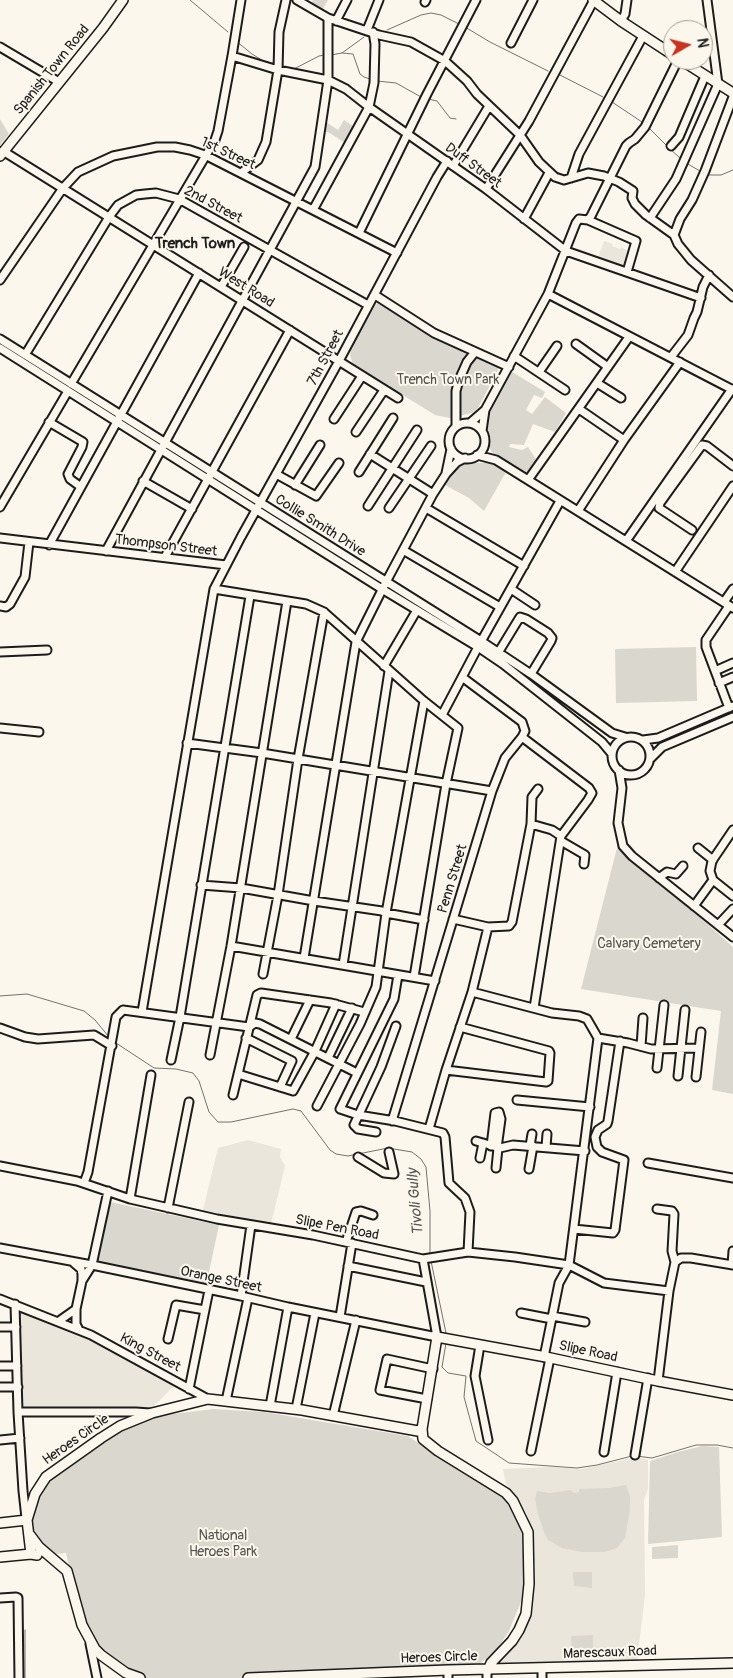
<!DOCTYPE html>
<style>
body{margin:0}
#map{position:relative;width:733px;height:1678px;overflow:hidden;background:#fbf7ec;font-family:Pangolin,sans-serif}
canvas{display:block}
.north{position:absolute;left:663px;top:20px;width:50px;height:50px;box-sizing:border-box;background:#fbf7ec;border:1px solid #a29f99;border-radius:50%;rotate:82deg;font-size:14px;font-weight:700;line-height:20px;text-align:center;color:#1c1c1c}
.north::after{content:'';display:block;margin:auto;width:18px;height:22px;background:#c8321e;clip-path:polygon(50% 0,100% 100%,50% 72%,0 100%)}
</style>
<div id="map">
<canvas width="733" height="1678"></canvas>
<div class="north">N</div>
</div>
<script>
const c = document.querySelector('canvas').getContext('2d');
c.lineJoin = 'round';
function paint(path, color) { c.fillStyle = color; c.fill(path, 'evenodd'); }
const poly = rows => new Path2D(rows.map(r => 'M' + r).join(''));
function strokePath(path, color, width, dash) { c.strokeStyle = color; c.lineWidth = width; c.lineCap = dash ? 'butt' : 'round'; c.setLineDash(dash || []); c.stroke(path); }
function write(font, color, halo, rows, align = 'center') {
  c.font = font + ' Pangolin,sans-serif'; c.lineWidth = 4; c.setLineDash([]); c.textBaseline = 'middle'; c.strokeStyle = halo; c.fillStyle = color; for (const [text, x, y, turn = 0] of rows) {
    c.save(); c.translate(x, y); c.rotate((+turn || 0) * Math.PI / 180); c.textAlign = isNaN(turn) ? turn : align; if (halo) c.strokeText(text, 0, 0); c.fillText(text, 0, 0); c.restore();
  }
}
const built = poly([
 [604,241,613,244,612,246,620,249,621,247,632,253,625,271,597,261],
 [248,1140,281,1149,280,1157,285,1166,271,1224,203,1210,218,1148],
 [17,1307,80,1332,175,1385,151,1409,22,1410],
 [637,1457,648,1460,648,1489,644,1500,645,1595,637,1662,520,1665,498,1663,521,1638,527,1623,531,1604,531,1559,533,1534,527,1514,506,1484,503,1469,549,1467,582,1469]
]);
const green = poly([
 [313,0,328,0,320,14,309,7],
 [0,119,9,134,0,145],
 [323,120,338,130,344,120,354,127,345,143,328,132,321,132],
 [378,301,500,366,478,408,472,413,450,418,435,415,353,364,350,355,352,345],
 [509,370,545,392,542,398,534,395,526,410,532,414,545,397,566,413,555,432,533,424,524,445,510,444,509,447,522,450,528,447,537,461,527,476,499,460,491,451,485,432,489,410],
 [472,463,488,463,507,470,484,511,469,498,445,485,454,472,462,465],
 [696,647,697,701,616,703,615,649],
 [618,844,733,947,733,1094,712,1090,721,1011,581,989],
 [110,1202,219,1225,206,1286,97,1263],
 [213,1409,264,1412,408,1436,435,1455,503,1496,510,1504,526,1534,527,1587,509,1631,496,1651,478,1665,261,1678,141,1678,124,1676,91,1640,80,1616,66,1553,54,1554,45,1549,36,1537,30,1519,36,1496,52,1476,121,1429,157,1416],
 [702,1446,719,1447,722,1537,648,1544,650,1461,678,1452],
 [626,1485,630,1497,630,1510,625,1538,617,1548,605,1552,582,1552,562,1548,548,1540,544,1532,538,1514,535,1499,537,1491,550,1493,570,1490,574,1493,579,1492,579,1489,609,1488],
 [678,1545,678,1558,652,1559,652,1547],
 [573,1572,592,1572,592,1588,574,1586],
 [593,1635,593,1657,572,1658,571,1636]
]);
const stream = poly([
 [190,0,228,32],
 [465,27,490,42,548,71],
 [387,30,421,15,431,13,441,15,459,24],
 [236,41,252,54,265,62],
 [342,53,353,54,360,74,364,77,370,79],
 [331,55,342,53,364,37],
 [294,69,319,56,324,55],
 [558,74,603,97],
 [377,81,396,83,421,97],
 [428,99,437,101,450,118,456,119],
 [612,102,642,122],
 [650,129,667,146],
 [670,149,680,158],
 [686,163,700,171],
 [708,175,721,175,733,170],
 [0,996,27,994,84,1011,95,1020,109,1037],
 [116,1043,154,1068,176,1069,193,1073,199,1081,209,1112,218,1122,231,1122,293,1109,301,1111,330,1150,336,1154,348,1156,388,1148,412,1152,421,1159,426,1167,430,1211,430,1254],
 [431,1261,446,1333],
 [446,1343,442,1367,448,1373,466,1376,464,1397,476,1441,509,1463,577,1468,597,1465,632,1456],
 [636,1456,652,1458,696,1445,717,1445,733,1448],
 [25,1630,25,1678]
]);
const minor = poly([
 [297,0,328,18,379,35,411,42,445,61,467,81,477,94,520,135,539,162,555,177,564,180,588,173,604,176,619,182,633,191,632,198,635,204,646,215,674,235],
 [425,2,426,0],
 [336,21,347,0],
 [621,21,625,14,627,0],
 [367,30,379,0],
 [511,43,533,0],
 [0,47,59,82],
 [232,56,278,70,328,80,346,89,369,107,486,189,566,251,701,298],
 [733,97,705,171,692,200,680,219,674,235,678,244,691,260,733,297],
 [671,146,679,137,705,76],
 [3,151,398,398],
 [453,166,489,106],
 [241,173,258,160,266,142,278,70,279,32,286,0],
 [571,178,579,154,643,36],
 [486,189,529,121,594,0],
 [313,210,369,107,374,83,375,44,373,32],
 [650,218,676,179,718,84,707,0],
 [524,219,549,173],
 [588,220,636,241,627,272],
 [359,233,427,94,476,0],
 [0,280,63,188,78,172,113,156,157,147,175,147,190,150,205,155,397,253],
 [221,287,244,247],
 [548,294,733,390],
 [375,295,434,333,509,367],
 [0,339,481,641,531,674,612,733,625,737],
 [576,344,608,367],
 [0,348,382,589,478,647,503,664,602,742,612,754],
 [25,355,109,217,118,205,136,195,145,194,156,193,179,199,368,305],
 [514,356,565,390],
 [671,357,688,335,694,318,697,312,703,287,709,275],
 [539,372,557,346],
 [597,383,621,398],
 [71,384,215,140,218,131,232,56,241,0],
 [579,409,624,440],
 [334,419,362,376],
 [49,422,83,442,82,447,68,474,70,479,81,487],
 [470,423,485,410,548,294,576,223,579,219,588,220,591,216,626,146,629,143,635,139,645,127,678,60],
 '449 441a18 18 0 1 1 36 0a18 18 0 1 1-36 0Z',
 [456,426,456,391,459,380,467,362,475,352],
 [482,431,485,410],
 [356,432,384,390],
 [370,454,433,494],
 [477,455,496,460,733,608],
 [359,472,393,418],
 [446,473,451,449],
 [276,474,316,496,339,463],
 [528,480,629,337],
 [143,481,192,509],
 [295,485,320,445],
 [665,486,670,489,702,445,707,446,733,466],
 [670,489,660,503,659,508,692,530],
 [368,506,417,430],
 [0,507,68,391],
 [389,508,431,446],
 [426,508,524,566],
 [578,511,624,440,680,362],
 [0,538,226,565],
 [626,541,732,389],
 [49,545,199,273],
 [403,550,500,607],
 [106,551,315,167,328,80,328,18],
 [165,557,290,330],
 [675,572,733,486],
 [214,589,306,604,324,612,424,701,458,728,446,784,414,977],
 [511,589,535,605],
 [724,602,733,589],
 [0,606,6,607,10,604,25,577,29,542],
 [0,652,47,650],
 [498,653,520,617,526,619,548,633,552,638,551,641,531,674],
 [384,666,417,610],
 [715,671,733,663],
 [719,683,733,677],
 [729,708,706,647,706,640,729,606],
 [442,715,478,647,560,501],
 [0,728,39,732],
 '612 756a19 19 0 1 1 38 0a19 19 0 1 1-38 0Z',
 [522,737,589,788,592,793,588,800,561,836,534,1008],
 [643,740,658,738,733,706],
 [187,743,262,753,492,791],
 [651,758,662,747,733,717],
 [619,770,622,788,618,823,623,846,632,856,733,937],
 [531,824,552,830,561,836],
 [733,830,712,861,710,871,713,880,733,896],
 [561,841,585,855,584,864],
 [698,848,713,860],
 [659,878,667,872,676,874,683,866],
 [201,885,241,888,314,901,382,911,386,913,424,920],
 [694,906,713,880],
 [718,925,733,909],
 [488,927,509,926,512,922,531,824,532,797,538,789],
 [231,946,435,981],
 [304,958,356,642,386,582,433,494,446,474,457,462,465,458],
 [343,965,389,671],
 [263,974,278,895,298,759,324,612],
 [398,975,394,999,340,1109,358,1115,395,1121,443,1133,445,1137,449,1183,465,1198,470,1212,468,1252],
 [472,992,552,1013,579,1016,587,1019,598,1038],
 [142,1012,214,589,241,537,339,361,437,177,447,161],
 [0,1028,25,1037,38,1039,94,1035,112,1046],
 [246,1038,292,1061,280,1087],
 [291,1039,310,1000],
 [641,1046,643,1018],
 [210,1055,231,946,287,601],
 [328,1058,352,1008],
 [171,1060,180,1017,250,596],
 [657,1068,664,1005],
 [446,1070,546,1082,548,1081,550,1053,549,1051,460,1027],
 [238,1074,293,1091,315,1051,336,1004],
 [678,1076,685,1010],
 [696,1077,701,1032],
 [233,1095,257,995,261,993,331,1003,364,1012],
 [517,1100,590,1107],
 [317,1106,360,1024,376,987,386,913,424,701],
 [392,1121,492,791,505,758,522,737,525,731,522,722,462,677],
 [429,1129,446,1070,472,992,488,927,453,919],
 [376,1132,358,1129,354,1125,381,1067,396,1026],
 [476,1141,500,1148,513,1145,585,1151],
 [491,1146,495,1113,499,1112,501,1119,497,1148],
 [530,1146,532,1134],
 [546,1147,547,1134],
 [358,1157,384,1173,394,1174,389,1152],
 [480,1158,483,1143],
 [648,1163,733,1178],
 [0,1166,77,1181,130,1199,217,1219,313,1235,423,1259,468,1252,515,1257,569,1265,604,1283,669,1291],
 [496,1168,498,1148],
 [529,1169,533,1146],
 [84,1183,88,1172,116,1017,123,1010,249,1027,255,1023,260,1024,357,1073],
 [130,1199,151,1075],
 [168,1208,189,1102],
 [657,1209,672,1211,674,1214,672,1251,675,1262],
 [574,1229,613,1233,615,1230,624,1160,602,1152,597,1147,595,1137,598,1130,607,1124,608,1121,620,1041],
 [346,1242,356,1212,361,1211,373,1215],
 [0,1248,92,1265,241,1296,288,1307,437,1337,423,1259],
 [74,1263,81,1269,82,1274,82,1281,76,1309,76,1324,79,1330],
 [732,1265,733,1251],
 [348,1266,426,1282],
 [82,1281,92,1265,108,1191],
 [241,1296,251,1225],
 [0,1299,91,1335,208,1399],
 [15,1304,18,1412,23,1491,26,1518],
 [521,1313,552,1319],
 [552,1316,585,1322],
 [340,1317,352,1243],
 [59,1321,76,1309],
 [0,1327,16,1327],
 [168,1339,176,1305,205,1310],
 [480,1345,475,1376,488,1440],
 [544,1357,559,1283,569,1265,598,1038,628,1043,651,1049,699,1048],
 [0,1366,17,1366],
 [658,1381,669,1291,675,1262,681,1258,691,1258,733,1265],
 [0,1387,18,1387],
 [189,1389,209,1290],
 [427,1399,380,1390,387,1359,433,1369],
 [226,1401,248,1298],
 [270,1406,288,1307],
 [296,1409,315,1313],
 [18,1412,136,1412,150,1413],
 [333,1416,356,1320],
 [0,1440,20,1438],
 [531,1451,550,1358],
 [604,1452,617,1372],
 [635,1455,648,1378],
 [0,1598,16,1597,18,1598,19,1678],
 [90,1644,97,1678],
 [448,1670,448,1678],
 [487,1678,487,1670],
 [542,1678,542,1669]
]);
const major = poly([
 [593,0,621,21,673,55],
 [681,60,733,93],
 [0,156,103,28,123,0],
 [0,1523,27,1520],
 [30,1535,39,1547,67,1571,82,1625,95,1649,101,1655,126,1673,140,1678],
 [31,1554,27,1520,35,1494,46,1477,101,1438,120,1426,152,1413,208,1399,302,1410,418,1431,422,1429],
 [0,1557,31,1554,37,1555],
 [488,1670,491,1663,512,1641,519,1630,526,1614,529,1584,528,1532,513,1501,506,1493,438,1451,423,1439,422,1429,437,1337,546,1357,658,1381,733,1395],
 [248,1678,448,1670,733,1663]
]);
const streetNames = [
 ["Spanish Town Road",52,70,-51],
 ["1st Street",228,154,25],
 ["Duff Street",473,166,36],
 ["2nd Street",213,205,28],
 ["West Road",246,288,32],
 ["7th Street",326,358,-62],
 ["Collie Smith Drive",320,526,32],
 ["Thompson Street",166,546,7],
 ["Penn Street",453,879,-73],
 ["Slipe Pen Road",337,1228,11],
 ["Orange Street",221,1280,12],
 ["Slipe Road",588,1352,12],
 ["King Street",150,1353,28],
 ["Heroes Circle",76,1440,-35],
 ["Marescaux Road",610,1653,-2],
 ["Heroes Circle",439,1658,-2]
];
const parkNames = [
 ["Trench Town Park",448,380],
 ["Calvary Cemetery",649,944],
 ["National",223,1536],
 ["Heroes Park",223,1552]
];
const neighbourhoodNames = [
 ["Trench Town",195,244]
];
const waterNames = [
 ["Tivoli Gully",416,1202,-95]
];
paint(built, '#eae6dc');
paint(green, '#dad7ce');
strokePath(stream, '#74726e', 1);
strokePath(minor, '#1c1c1c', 11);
strokePath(major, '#1c1c1c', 12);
strokePath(minor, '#fbf7ec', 7);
strokePath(major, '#fbf7ec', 9);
write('14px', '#1c1c1c', '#fbf7ec', streetNames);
write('14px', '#555451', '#fbf7ec', parkNames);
write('bold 15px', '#1c1c1c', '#fbf7ec', neighbourhoodNames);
write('italic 15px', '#575653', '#fbf7ec', waterNames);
</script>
